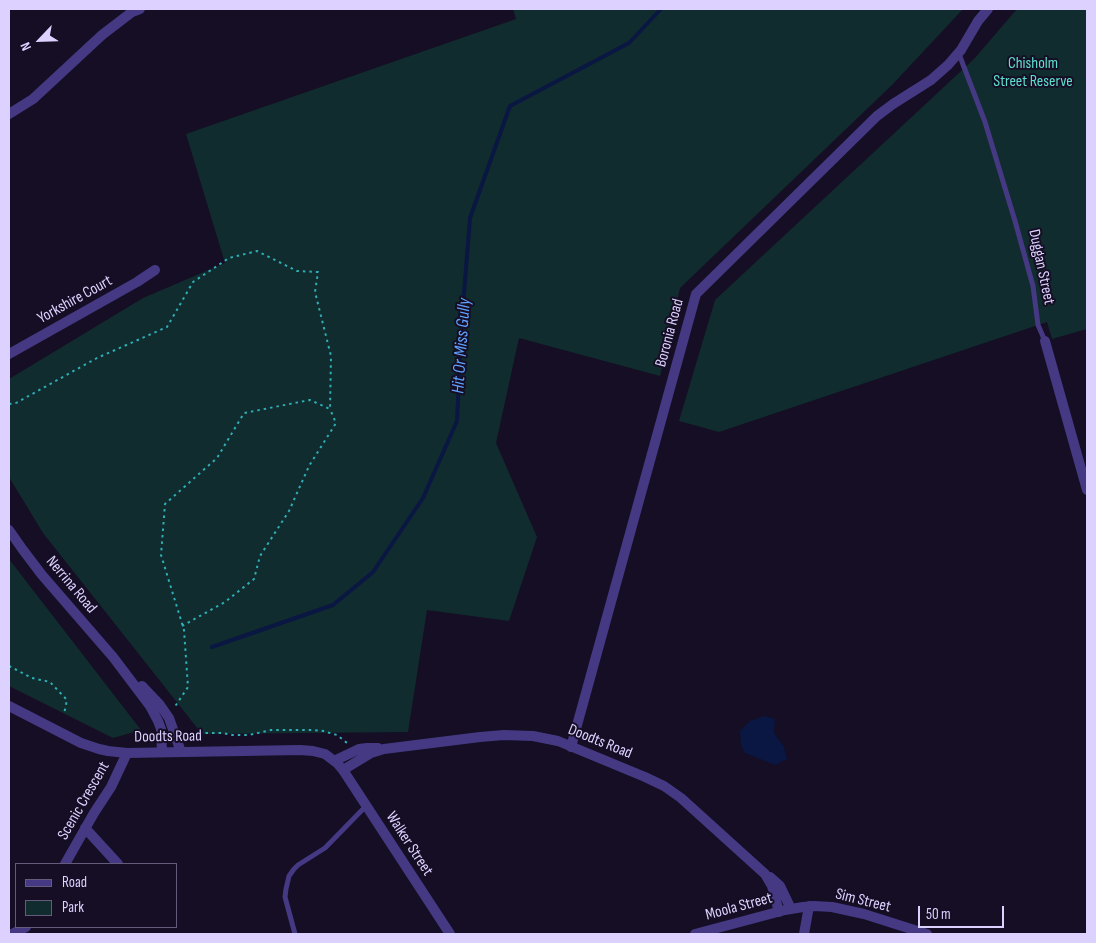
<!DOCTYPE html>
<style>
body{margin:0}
#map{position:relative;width:1096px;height:943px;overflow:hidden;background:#150e24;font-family:"Sofia Sans Condensed",sans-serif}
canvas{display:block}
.frame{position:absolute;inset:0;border:10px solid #dcd1ff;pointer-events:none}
.legend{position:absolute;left:15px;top:863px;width:162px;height:65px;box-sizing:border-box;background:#150e24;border:1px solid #655c7c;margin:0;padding:6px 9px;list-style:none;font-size:15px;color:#dcd1ff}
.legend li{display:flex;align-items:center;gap:10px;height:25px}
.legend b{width:25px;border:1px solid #655c7c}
.north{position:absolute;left:15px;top:15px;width:50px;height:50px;-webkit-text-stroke:4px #150e24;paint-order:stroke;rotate:246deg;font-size:14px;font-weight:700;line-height:20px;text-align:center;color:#dcd1ff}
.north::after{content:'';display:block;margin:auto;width:18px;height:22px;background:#dcd1ff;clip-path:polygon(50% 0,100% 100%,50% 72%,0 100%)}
.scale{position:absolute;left:918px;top:906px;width:86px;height:22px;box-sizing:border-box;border:2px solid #dcd1ff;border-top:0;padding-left:6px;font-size:15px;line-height:18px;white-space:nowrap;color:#dcd1ff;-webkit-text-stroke:4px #150e24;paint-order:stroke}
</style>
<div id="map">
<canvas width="1096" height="943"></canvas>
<div class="frame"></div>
<ul class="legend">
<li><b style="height:6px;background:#453983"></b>Road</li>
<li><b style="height:14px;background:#112c2e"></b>Park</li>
</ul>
<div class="north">N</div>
<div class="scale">50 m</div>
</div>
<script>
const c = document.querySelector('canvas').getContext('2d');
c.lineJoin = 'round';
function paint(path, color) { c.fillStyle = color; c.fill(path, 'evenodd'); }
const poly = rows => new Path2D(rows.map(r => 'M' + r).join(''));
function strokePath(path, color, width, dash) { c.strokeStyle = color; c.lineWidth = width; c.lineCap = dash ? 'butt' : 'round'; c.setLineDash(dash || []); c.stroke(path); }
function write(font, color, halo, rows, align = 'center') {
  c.font = font + ' "Sofia Sans Condensed",sans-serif'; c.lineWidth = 4; c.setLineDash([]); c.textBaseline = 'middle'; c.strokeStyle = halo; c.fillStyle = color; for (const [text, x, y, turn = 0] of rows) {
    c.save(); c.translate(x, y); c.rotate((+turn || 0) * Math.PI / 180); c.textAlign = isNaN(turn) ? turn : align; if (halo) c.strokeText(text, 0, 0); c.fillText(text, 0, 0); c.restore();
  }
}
const green = poly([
 [513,9,963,9,893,84,680,288,660,376,519,338,496,443,537,537,509,621,427,610,408,732,202,734,43,533,9,477,9,379,143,298,225,263,186,134,516,19],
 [1017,9,1087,9,1087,329,1052,339,1047,322,719,432,679,421,715,300,974,59],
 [9,559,141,730,113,738,9,686]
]);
const water = poly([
 [765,716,775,719,774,733,784,747,787,759,775,765,745,753,741,745,740,731,750,721]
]);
const stream = poly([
 [212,647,333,605,373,572,423,498,457,421,462,319,470,218,510,106,629,43,661,9]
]);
const path = poly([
 [9,404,16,403,97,358,167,327,193,282,229,258,257,251,297,271,318,272,315,292,331,356,330,409,310,400,244,413,217,458,165,504,161,555,184,630,188,687,174,708],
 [182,626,225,602,254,579,260,556,289,511,309,466,336,423,330,409],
 [9,666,32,678,50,682,67,700,64,714],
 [186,733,223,733,232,735,249,735,271,730,314,730,323,731,337,735,347,743]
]);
const lane = poly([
 [959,54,985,122,1015,221,1033,286,1038,325,1045,341],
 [295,934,285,897,286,889,289,876,294,869,298,865,325,848,366,806]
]);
const street = poly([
 [9,114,33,99,102,35,132,12,140,9],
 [1045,341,1087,490],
 [9,354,137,282,155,270],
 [9,530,23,550,42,575,113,657,150,706,158,721,161,729,162,752],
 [142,686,160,705,169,718,181,752],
 [9,706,81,743,99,749,108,751,127,753,300,750,313,751,325,754,337,763,343,770,450,934],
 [571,747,696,294,877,116,893,104,931,80,948,65,961,50,978,21,988,9],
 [334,761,359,749,367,748,378,748],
 [343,770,371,753,384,749,480,737,504,735,533,736,558,741,645,777,664,786,681,798,765,874,772,886,779,912],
 [85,828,118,864],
 [65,864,94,813,111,787,127,753],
 [770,877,780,886,791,909],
 [12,934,26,927],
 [695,934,785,910,803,907,814,906,832,907,864,914,927,934],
 [804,934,809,906]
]);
const parkNames = [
 ["Chisholm",1033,64],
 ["Street Reserve",1033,82]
];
const streetNames = [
 ["Duggan Street",1041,267,78],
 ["Yorkshire Court",75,300,-29],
 ["Boronia Road",670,333,-75],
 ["Nerrina Road",71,585,50],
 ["Doodts Road",168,737,-1],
 ["Doodts Road",600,742,22],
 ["Scenic Crescent",84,801,-60],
 ["Walker Street",409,844,57],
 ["Sim Street",863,901,14],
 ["Moola Street",739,907,-15]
];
const waterNames = [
 ["Hit Or Miss Gully",462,346,-86]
];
paint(green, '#112c2e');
paint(water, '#091742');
strokePath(stream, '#091742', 4);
strokePath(path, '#2eaeb6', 2, [2.5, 4]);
strokePath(lane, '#453983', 5);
strokePath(street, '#453983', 10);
write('16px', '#5ce0cf', '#150e24', parkNames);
write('16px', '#dcd1ff', '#150e24', streetNames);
write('italic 18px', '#5fa2ff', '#150e24', waterNames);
</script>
